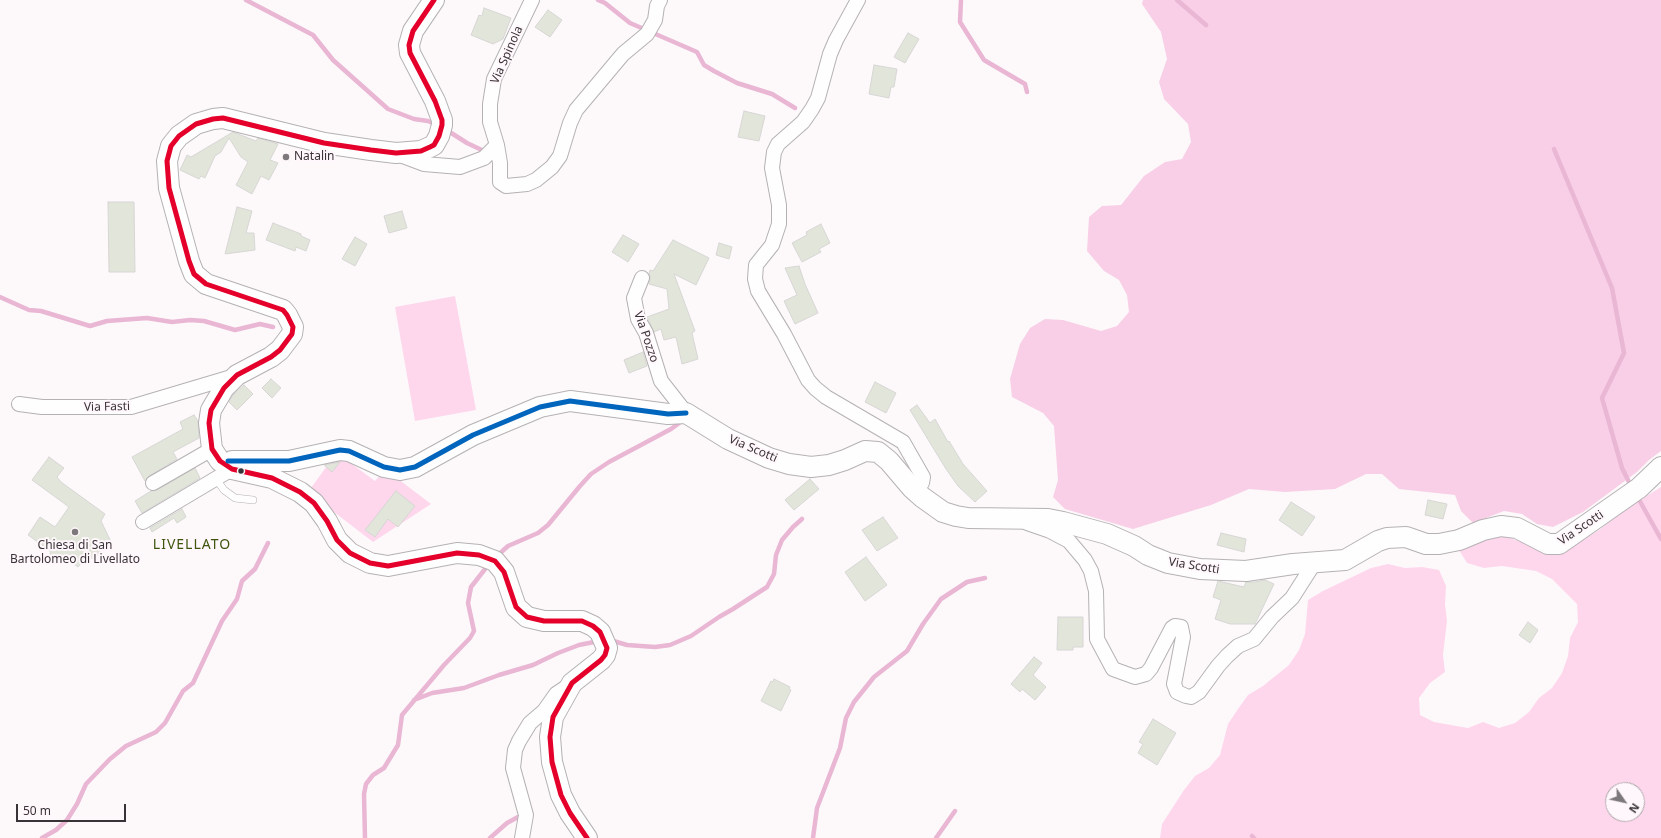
<!DOCTYPE html>
<style>
body{margin:0}
#map{position:relative;width:1661px;height:838px;overflow:hidden;background:#fdf9fb;font-family:"Noto Sans",sans-serif}
canvas{display:block}
.north{position:absolute;left:1605px;top:782px;width:40px;height:40px;box-sizing:border-box;background:#fff7fb;border:1px solid #afa9ac;border-radius:50%;rotate:124deg;font-size:11px;font-weight:700;line-height:16px;text-align:center;color:#383336}
.north::after{content:'';display:block;margin:auto;width:14px;height:18px;background:#7d787b;clip-path:polygon(50% 0,100% 100%,50% 72%,0 100%)}
.scale{position:absolute;left:16px;top:804px;width:110px;height:18px;box-sizing:border-box;border:2px solid #383336;border-top:0;padding-left:5px;font-size:12px;line-height:14px;white-space:nowrap;color:#383336;-webkit-text-stroke:3px #fff7fb;paint-order:stroke}
</style>
<div id="map">
<canvas width="1661" height="838"></canvas>
<div class="north">N</div>
<div class="scale">50 m</div>
</div>
<script>
const c = document.querySelector('canvas').getContext('2d');
c.lineJoin = 'round';
function paint(path, color) { c.fillStyle = color; c.fill(path, 'evenodd'); }
const poly = rows => new Path2D(rows.map(r => 'M' + r).join(''));
function strokePath(path, color, width, dash) { c.strokeStyle = color; c.lineWidth = width; c.lineCap = dash ? 'butt' : 'round'; c.setLineDash(dash || []); c.stroke(path); }
function write(font, color, halo, rows, align = 'center') {
  c.font = font + ' "Noto Sans",sans-serif'; c.lineWidth = 4; c.setLineDash([]); c.textBaseline = 'middle'; c.strokeStyle = halo; c.fillStyle = color; for (const [text, x, y, turn = 0] of rows) {
    c.save(); c.translate(x, y); c.rotate((+turn || 0) * Math.PI / 180); c.textAlign = isNaN(turn) ? turn : align; if (halo) c.strokeText(text, 0, 0); c.fillText(text, 0, 0); c.restore();
  }
}
const green = poly([
 [455,296,476,410,415,421,395,307],
 [332,459,345,459,375,481,383,472,393,475,431,504,373,542,308,492],
 [1661,487,1661,838,1160,838,1162,824,1184,790,1195,776,1209,768,1220,755,1228,724,1238,709,1248,695,1263,686,1289,665,1299,650,1305,634,1308,600,1323,591,1371,568,1388,564,1405,568,1422,567,1439,570,1446,586,1445,604,1447,621,1443,655,1445,672,1430,683,1419,698,1420,715,1434,722,1468,728,1483,722,1499,728,1515,723,1529,712,1539,698,1552,688,1562,673,1568,656,1570,638,1578,622,1577,604,1552,579,1536,571,1502,566,1484,568,1467,563,1457,547,1504,536,1559,555,1599,530,1626,509],
 [1613,790,1637,790,1637,814,1613,814]
]);
const forest = poly([
 [1143,0,1661,0,1661,451,1649,460,1637,472,1583,512,1553,527,1537,524,1522,514,1504,511,1473,523,1461,511,1455,495,1399,489,1382,474,1366,474,1335,489,1285,492,1249,489,1211,505,1133,529,1065,509,1053,497,1058,480,1054,426,1043,413,1012,397,1010,379,1020,344,1030,328,1045,319,1063,320,1101,331,1117,326,1129,312,1127,295,1119,280,1104,271,1087,251,1089,217,1102,206,1121,205,1144,176,1165,162,1182,159,1191,142,1188,124,1164,99,1159,82,1167,59,1161,32,1142,4]
]);
const stream = poly([
 [246,0,313,35,333,60,388,109,414,119,428,121,437,125],
 [598,0,605,3,630,23,697,52,704,65,714,71,737,83,772,94,795,108],
 [961,0,960,22,984,60,1025,84,1027,92],
 [1177,0,1206,25],
 [445,129,467,143,486,152],
 [1554,149,1612,288,1624,353,1602,398,1622,468,1632,488],
 [0,297,29,310,41,311,90,326,107,321,147,318,172,322,190,320,204,321,235,330,260,324,273,327],
 [1637,496,1661,539],
 [497,556,508,546,538,533,548,525,580,486,591,474,609,462,671,429,682,421],
 [610,640,627,645,655,647,670,645,691,636,719,617,733,609,767,587,774,574,776,555,782,540,793,527,802,519],
 [414,700,432,693,464,688,499,675,533,665,558,653,579,645,599,641],
 [1252,836,1254,838],
 [42,838,56,830,67,820,77,804,86,784,110,759,126,746,156,732,165,723,183,691,193,683,222,621,237,599,242,581,255,569,268,543],
 [365,838,364,794,366,784,373,775,384,768,398,745,402,715,444,665,470,638,474,631,468,603,471,587,489,564],
 [490,838,507,823,518,817],
 [813,838,817,808,840,748,846,718,854,702,874,677,907,651,923,624,941,599,967,582,985,578],
 [936,838,955,811]
]);
const building = poly([
 [484,8,511,18,503,39,493,44,471,35,479,15,482,16,484,8],
 [548,10,562,20,550,37,535,27,548,10],
 [908,33,919,39,905,63,894,57,908,33],
 [874,65,897,69,894,87,891,87,889,98,869,94,874,65],
 [744,111,765,116,759,141,738,137,744,111],
 [233,132,256,141,258,138,278,144,270,160,278,163,269,180,261,176,252,194,236,185,248,162,241,157,229,138,221,152,215,156,205,178,201,176,199,179,180,170,187,155,191,157,233,132],
 [108,202,134,202,135,272,109,272,108,202],
 [237,207,252,211,246,233,254,233,255,250,225,254,237,207],
 [402,211,407,228,389,233,384,216,402,211],
 [273,223,301,234,301,236,310,240,306,251,296,247,295,251,266,240,273,223],
 [821,224,830,243,819,249,821,252,802,262,792,243,807,235,806,232,821,224],
 [623,235,639,244,628,262,612,252,623,235],
 [355,237,367,244,355,266,342,259,355,237],
 [673,240,709,258,696,285,674,274,695,331,692,333,698,359,682,364,676,337,664,340,661,329,654,332,647,317,669,309,667,289,649,284,650,277,649,273,650,270,653,271,673,240],
 [719,243,732,247,729,259,716,255,719,243],
 [799,266,805,284,818,313,795,324,784,301,797,295,785,268,799,266],
 [643,352,647,366,629,373,624,360,643,352],
 [271,379,281,388,272,398,262,388,271,379],
 [875,382,896,393,886,413,865,402,875,382],
 [244,385,253,394,237,410,229,402,233,395,244,385],
 [917,405,930,423,935,419,948,442,949,441,963,464,987,491,975,502,958,486,946,469,910,410,917,405],
 [194,415,198,421,199,438,173,452,177,459,149,476,145,481,132,457,183,429,180,422,194,415],
 [49,457,64,468,57,477,61,482,105,514,101,521,113,546,99,552,94,560,88,555,78,567,65,558,60,561,54,560,51,557,50,551,28,535,40,517,55,527,69,507,32,480,49,457],
 [340,462,332,472,324,465,340,462],
 [195,468,200,478,142,513,135,501,151,491,157,490,195,468],
 [810,479,819,489,794,510,785,500,810,479],
 [396,491,415,506,398,527,388,519,375,537,365,530,396,491],
 [1428,500,1447,504,1443,519,1425,515,1428,500],
 [1291,502,1315,517,1302,536,1279,520,1291,502],
 [182,509,186,517,177,523,174,518,152,532,150,528,182,509],
 [883,517,898,538,877,551,862,530,883,517],
 [1221,533,1246,539,1244,552,1217,545,1221,533],
 [866,557,887,585,865,601,845,572,866,557],
 [1265,580,1274,584,1255,624,1230,624,1215,619,1221,600,1213,597,1218,581,1244,587,1246,582,1255,582,1265,580],
 [1058,617,1083,617,1083,647,1073,647,1073,650,1057,650,1058,617],
 [1528,622,1538,630,1530,643,1519,635,1528,622],
 [1034,657,1042,663,1033,675,1046,687,1035,700,1022,689,1020,692,1011,684,1034,657],
 [774,679,790,687,789,689,791,690,781,711,761,701,771,681,773,682,774,679],
 [1153,719,1176,733,1157,765,1138,753,1143,744,1139,742,1153,719]
]);
const lane = poly([
 [216,479,224,490,235,498,253,500]
]);
const street = poly([
 [858,0,836,40,830,54,818,98,812,109,803,122,778,144,774,152,772,168,779,205,779,224,772,245,756,265,755,279,758,291,784,334,808,380,815,388,826,397,903,442,923,477,922,483,919,485,917,488,912,488],
 [497,145,500,163,500,182,506,186,527,184,536,180,552,167,560,156,570,123,576,110,623,54,647,34,655,20,657,6,660,0],
 [400,155,424,164,460,167,484,158,497,145,490,122,490,104,494,79,532,0],
 [642,278,634,298,638,319,646,333,661,381,686,413],
 [19,404,42,407,131,407,235,376],
 [153,483,212,449],
 [143,522,232,469],
 [1027,523,1050,531,1069,541,1085,560,1091,571,1096,591,1097,639,1113,669,1135,677,1146,674,1151,668,1172,628,1175,626,1181,627,1183,637,1174,684,1177,692,1186,696,1191,697,1199,692,1218,666,1227,656,1238,646,1254,639,1272,617,1292,598,1315,562],
 [522,838,526,815,513,768,515,750,519,741,530,723,544,711,556,694,565,688]
]);
const secondary = poly([
 [434,0,413,31,409,45,410,53,435,101,442,120,442,125,439,136,434,145,430,147,421,151,396,153,371,150,324,143,223,118,213,119,196,124,179,136,171,146,167,161,169,188,189,261,194,274,206,284,283,310,287,315,293,327,292,334,280,350,271,357,237,375,224,388,211,410,209,423,212,449,220,461,232,469,272,478,300,492,314,503,327,521,337,540,350,553,370,563,388,566,457,553,479,555,495,561,504,572,516,607,527,617,544,621,582,621,593,626,600,632,607,648,605,655,601,660,572,683,553,717,550,737,552,762,561,795,570,813,587,838],
 [232,461,289,461,340,450,349,451,384,467,400,470,415,467,473,435,540,407,570,401,668,414,686,413,728,439,769,458,789,464,811,467,829,465,845,460,865,451,878,452,889,461,912,488,922,497,943,512,956,516,968,518,1048,519,1063,522,1107,534,1134,546,1148,555,1168,563,1200,569,1246,571,1293,564,1345,560,1378,541,1387,538,1406,537,1426,544,1439,544,1459,540,1483,530,1501,526,1517,528,1548,544,1559,544,1639,488,1661,467]
]);
const bus1 = poly([
 [434,0,413,31,409,45,410,53,435,101,442,120,442,125,439,136,434,145,430,147,421,151,396,153,371,150,324,143,223,118,213,119,196,124,179,136,171,146,167,161,169,188,189,261,194,274,206,284,283,310,287,315,293,327,292,334,280,350,271,357,237,375,224,388,211,410,209,423,212,449,220,461,232,469,272,478,300,492,314,503,327,521,337,540,350,553,370,563,388,566,457,553,479,555,495,561,504,572,516,607,527,617,544,621,582,621,593,626,600,632,607,648,605,655,601,660,572,683,553,717,550,737,552,762,561,795,570,813,587,838]
]);
const bus2 = poly([
 [228,461,289,461,340,450,349,451,384,467,400,470,415,467,473,435,540,407,570,401,668,414,686,413]
]);
const markers = [
 [286,157,4,"#7d787b"],
 [241,471,3.5,"#383336"],
 [75,532,4,"#7d787b"]
];
const streetNames = [
 ["Via Spinola",507,55,-66],
 ["Via Pozzo",646,337,71],
 ["Via Fasti",107,407,-1],
 ["Via Scotti",753,449,23],
 ["Via Scotti",1581,528,-34],
 ["Via Scotti",1194,566,9]
];
const poiNames = [
 ["Natalin",294,157],
 ["Chiesa di San",75,546,"center"],
 ["Bartolomeo di Livellato",75,560,"center"]
];
const quarterNames = [
 ["LIVELLATO",192,545]
];
paint(green, '#fed7ed');
paint(forest, '#f8cfe6');
strokePath(stream, '#e9b6d3', 4.5);
paint(building, '#e2e5d9');
strokePath(building, '#d7d6d5', 1);
strokePath(lane, '#b5b2b4', 8);
strokePath(street, '#b5b2b4', 16);
strokePath(secondary, '#b5b2b4', 22);
strokePath(lane, '#fffefe', 7);
strokePath(street, '#fffefe', 14);
strokePath(secondary, '#fffefe', 20);
strokePath(bus1, '#e4002b', 5);
strokePath(bus2, '#0065bd', 5);
for (const [x, y, r, color] of markers) { const dot = new Path2D(); dot.arc(x, y, r, 0, 2 * Math.PI); c.fillStyle = color; c.fill(dot); strokePath(dot, '#fff7fb', 1.5); }
write('12px', '#383336', '#fff7fb', streetNames);
write('12px', '#383336', '#fff7fb', poiNames, 'left');
c.letterSpacing = '1px';
write('14px', '#3d560e', '#fff7fb', quarterNames);
c.letterSpacing = '0px';
</script>
